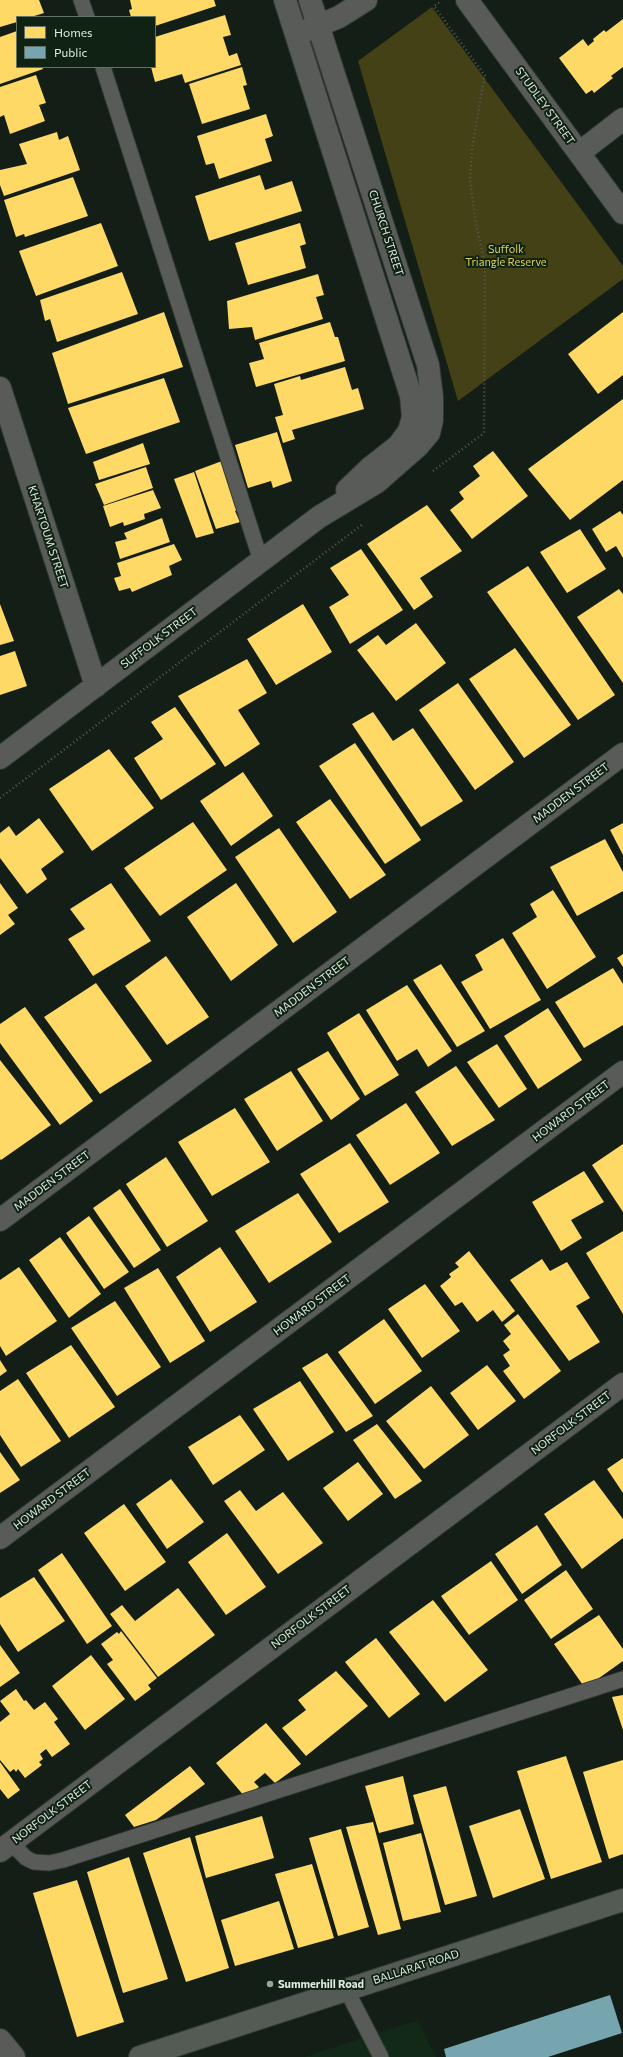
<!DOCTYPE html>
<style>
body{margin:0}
#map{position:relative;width:623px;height:2057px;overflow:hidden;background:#131e16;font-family:Commissioner,sans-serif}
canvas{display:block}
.legend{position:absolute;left:16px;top:16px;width:140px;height:52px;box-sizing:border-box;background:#0f2213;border:1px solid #627265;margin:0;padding:5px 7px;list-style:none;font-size:12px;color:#dfebe0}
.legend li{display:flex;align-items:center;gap:8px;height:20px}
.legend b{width:20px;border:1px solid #627265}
</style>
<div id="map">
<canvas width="623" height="2057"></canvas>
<ul class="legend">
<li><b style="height:11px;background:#ffd966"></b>Homes</li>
<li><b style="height:11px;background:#76a5af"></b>Public</li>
</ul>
</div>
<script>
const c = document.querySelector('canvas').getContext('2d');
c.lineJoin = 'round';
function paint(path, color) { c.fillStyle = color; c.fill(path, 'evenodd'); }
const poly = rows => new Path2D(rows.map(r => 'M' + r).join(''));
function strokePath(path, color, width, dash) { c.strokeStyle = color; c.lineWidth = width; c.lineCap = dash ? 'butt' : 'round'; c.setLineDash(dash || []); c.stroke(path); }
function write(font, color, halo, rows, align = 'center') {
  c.font = font + ' Commissioner,sans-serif'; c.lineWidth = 4; c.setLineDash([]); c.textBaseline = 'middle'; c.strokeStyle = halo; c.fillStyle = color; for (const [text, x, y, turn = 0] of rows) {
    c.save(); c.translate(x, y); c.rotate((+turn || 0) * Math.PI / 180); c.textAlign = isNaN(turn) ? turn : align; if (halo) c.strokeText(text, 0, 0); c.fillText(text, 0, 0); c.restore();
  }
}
const built = poly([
 [418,2020,436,2057,304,2057]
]);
const green = poly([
 [432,7,623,266,623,279,458,401,358,61]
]);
const homes = poly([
 [0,0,39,0,44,13,31,17,17,17,17,22,0,27],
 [130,0,214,0,216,6,155,26,155,17,131,17,129,10,132,9],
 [225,15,231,35,223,37,229,56,237,53,241,65,185,83,182,74,155,82,151,67,155,67,155,37],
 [623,19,623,67,611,76,613,78,594,93,592,90,586,94,559,58,583,39,588,46,594,41,593,39,604,30,606,32],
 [17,31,17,67,42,67,43,69,0,84,0,37],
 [242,67,247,85,243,86,250,109,202,124,189,84],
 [36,75,46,103,39,105,45,121,10,134,4,115,0,117,0,87],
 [266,114,273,136,265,139,272,161,219,179,214,163,206,165,197,136],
 [57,132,59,140,68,136,80,170,4,196,0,185,0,170,27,164,19,144],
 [260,175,265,190,292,181,302,211,209,241,195,196],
 [73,177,88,216,25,237,24,234,16,237,4,200],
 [101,223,118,266,36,296,19,251],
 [300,223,306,244,300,246,306,268,248,285,235,243],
 [122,272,138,314,57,342,50,319,45,321,40,300],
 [318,274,324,295,316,297,323,319,255,340,252,327,229,329,227,301],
 [164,312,183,367,68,404,52,353],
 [623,312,623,375,598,394,568,354],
 [330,322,335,337,338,337,345,361,256,387,249,363,264,359,259,343],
 [345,367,352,390,358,388,364,409,292,430,295,439,283,443,275,417,283,415,274,384,300,376,301,380],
 [164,378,180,422,86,454,68,408],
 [623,399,623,480,570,520,528,469],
 [277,432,292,481,273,488,271,481,248,488,235,445],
 [143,443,150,464,99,480,93,462],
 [493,451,528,496,472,539,450,510,464,499,459,492,480,476,473,466],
 [222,461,238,510,235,511,240,522,216,529,195,471],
 [146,467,153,488,104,505,95,484],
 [194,472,214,533,196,538,174,479],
 [153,490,161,508,144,514,145,519,124,526,123,522,110,527,103,506],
 [427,505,462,551,420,578,433,597,414,610,367,544],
 [620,511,623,515,623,558,616,546,606,552,592,529],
 [162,518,170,542,120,559,115,542,127,539,124,533],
 [580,529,606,569,567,593,540,552],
 [174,544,182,560,169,566,172,575,132,592,130,588,119,591,114,578,121,576,117,563],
 [361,549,403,610,350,644,329,607,349,595,330,568],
 [528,566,615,695,578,720,487,592],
 [619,589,623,594,623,683,577,617],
 [0,604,14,641,0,645],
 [303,604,332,652,276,685,247,639],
 [416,623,446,663,396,701,357,650,378,635,386,645],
 [515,648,571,725,524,758,469,679],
 [15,651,27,686,0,695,0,656],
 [247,659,267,693,238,710,260,744,225,767,178,696],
 [458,683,514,762,475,790,419,710],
 [175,707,216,764,161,800,134,758,163,739,151,722],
 [373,712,393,741,413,728,463,801,421,827,352,724],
 [355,743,421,840,385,864,319,766],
 [109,749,154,808,92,851,49,789],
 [243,772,273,816,231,846,200,801],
 [330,799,386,875,350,899,296,822],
 [39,818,64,852,41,869,47,879,27,894,0,858,0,833,9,826,16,836],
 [193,822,227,870,160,916,124,868],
 [623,823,623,855,610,830],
 [279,828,337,912,293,943,235,857],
 [605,839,623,872,623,891,577,916,550,867],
 [0,883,18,908,8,915,15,924,0,935],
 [111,883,151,941,93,976,68,939,85,929,70,909],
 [236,883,278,945,231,981,187,917],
 [553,890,596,957,547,989,512,933,537,917,530,904],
 [503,938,541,1000,490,1029,461,982,483,970,475,955],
 [623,954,623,967,617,958],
 [166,956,209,1017,167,1045,125,986],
 [441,964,485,1031,457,1047,413,980],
 [613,968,623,984,623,1025,584,1048,555,1002],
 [96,983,152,1061,100,1094,44,1017],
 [407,985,452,1051,428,1067,417,1049,397,1061,366,1010],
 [25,1007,93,1101,60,1125,0,1043,0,1024],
 [548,1008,582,1060,538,1089,504,1036],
 [359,1013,399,1075,365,1096,327,1033],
 [497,1044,527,1089,499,1108,467,1062],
 [328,1051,360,1099,331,1120,297,1069],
 [0,1060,51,1125,1,1160,0,1159],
 [456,1066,495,1120,452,1146,415,1092],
 [291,1071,323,1121,277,1151,244,1099],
 [406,1103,440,1153,390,1185,356,1135],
 [235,1108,270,1162,212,1196,178,1142],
 [350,1143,389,1202,339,1233,300,1174],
 [623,1144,623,1212,592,1165],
 [166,1157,208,1221,167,1247,126,1184],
 [584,1171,604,1202,571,1220,582,1238,561,1251,532,1202],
 [120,1189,161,1250,134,1268,93,1208],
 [298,1193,332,1242,269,1283,235,1231],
 [89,1216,129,1272,104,1289,66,1233],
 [623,1231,623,1314,586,1253],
 [60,1237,101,1294,69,1318,29,1260],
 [220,1247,257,1302,210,1332,176,1277],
 [469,1251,515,1311,502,1322,493,1310,477,1322,462,1302,455,1306,440,1286,451,1277,449,1274,459,1267,455,1263],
 [542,1259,550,1271,567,1262,590,1298,576,1306,600,1342,569,1361,510,1280],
 [19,1267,57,1321,6,1356,0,1346,0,1280],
 [158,1268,205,1341,170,1363,124,1288],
 [425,1284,460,1331,422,1358,388,1309],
 [115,1301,161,1367,117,1396,71,1328],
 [518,1314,561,1371,524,1399,503,1371,510,1366,503,1355,510,1350,503,1341,511,1334,504,1325],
 [384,1319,422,1371,375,1404,338,1352],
 [71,1345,115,1407,69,1438,26,1373],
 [327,1353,373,1416,346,1432,302,1368],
 [0,1360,7,1371,0,1376],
 [487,1365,516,1401,478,1430,450,1393],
 [18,1379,61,1441,21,1467,0,1435,0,1391],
 [300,1381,334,1432,288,1461,253,1409],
 [431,1386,469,1435,424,1469,386,1421],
 [240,1415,265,1450,213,1485,188,1447],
 [377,1424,422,1481,395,1499,353,1440],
 [0,1452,20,1480,0,1493],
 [623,1458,623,1493,607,1469],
 [358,1462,383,1494,348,1521,323,1488],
 [171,1479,204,1522,167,1549,136,1504],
 [594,1480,623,1519,623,1538,582,1569,544,1514],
 [240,1490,256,1511,283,1492,323,1543,278,1574,224,1501],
 [124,1504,166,1562,125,1591,84,1533],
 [537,1525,562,1565,522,1594,495,1554],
 [227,1533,266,1587,226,1615,188,1562],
 [62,1553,112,1626,87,1644,38,1570],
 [491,1561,518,1600,469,1635,441,1596],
 [566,1570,593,1609,551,1639,524,1600],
 [34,1577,65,1621,18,1652,0,1624,0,1598],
 [178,1588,215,1635,158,1677,110,1614,122,1605,135,1621],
 [433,1600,488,1670,445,1702,389,1632],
 [599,1615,623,1649,623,1661,585,1688,554,1644],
 [121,1631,157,1678,148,1685,151,1689,135,1701,107,1664,113,1660,101,1644,117,1632,119,1634],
 [376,1638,420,1694,389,1718,345,1662],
 [0,1645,20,1673,0,1687],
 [91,1655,125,1699,85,1730,52,1686],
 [336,1671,368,1706,306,1756,282,1728,306,1710,298,1700],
 [16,1689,24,1701,26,1700,34,1710,45,1702,58,1719,54,1722,70,1744,52,1757,46,1749,40,1754,43,1759,39,1762,42,1765,25,1778,18,1769,16,1772,14,1769,10,1772,0,1760,0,1722,10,1714,0,1701],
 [623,1695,623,1730,612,1697],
 [266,1723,301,1764,275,1783,265,1773,254,1782,259,1787,245,1797,216,1763],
 [566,1756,602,1862,551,1879,517,1771],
 [623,1760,623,1854,609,1859,583,1772],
 [0,1762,20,1790,8,1799,0,1789],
 [190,1766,205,1784,156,1820,134,1827,125,1815],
 [403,1776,414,1824,379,1833,365,1786],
 [446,1786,477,1896,445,1905,413,1795],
 [520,1809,545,1879,493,1898,469,1826],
 [262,1816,274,1858,206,1878,195,1836],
 [373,1822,401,1929,378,1935,346,1827],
 [341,1829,369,1927,338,1936,309,1838],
 [421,1833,441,1912,403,1921,383,1843],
 [190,1837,229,1968,186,1982,143,1853],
 [129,1857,168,1979,123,1993,87,1872],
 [312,1864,334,1938,298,1948,275,1874],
 [77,1880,124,2022,77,2037,33,1893],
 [279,1901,294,1949,235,1966,221,1920]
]);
const public = poly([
 [610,1995,622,2033,548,2057,446,2057,444,2049]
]);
const path = poly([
 [433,471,484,433,485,275,484,258,476,225,470,178,472,149,484,79,486,77,434,6,440,2],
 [0,798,363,524]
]);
const service = poly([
 [81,0,87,17],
 [103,67,261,561],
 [11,1843,26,1858,34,1862,49,1863,63,1860,623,1679],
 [346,1989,381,2057]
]);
const minor = poly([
 [285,0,411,396,413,417,409,431,398,446,370,468,347,490],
 [467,0,623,213],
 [305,31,339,17,366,0],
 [579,153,623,119],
 [0,388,96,686],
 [0,758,319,517,377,482,418,446,429,433,432,420,432,397,428,365,310,0],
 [0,1220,623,754],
 [0,1538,623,1072],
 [0,1851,623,1384]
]);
const tertiary = poly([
 [0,2040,14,2057]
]);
const trunk = poly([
 [140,2057,623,1900]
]);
const markers = [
 [270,1984,4,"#98a399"]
];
const streetNames = [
 ["STUDLEY STREET",545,106,54],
 ["CHURCH STREET",386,233,72],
 ["KHARTOUM STREET",48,537,72],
 ["SUFFOLK STREET",159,638,-37],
 ["MADDEN STREET",571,793,-37],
 ["MADDEN STREET",312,987,-37],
 ["HOWARD STREET",571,1111,-37],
 ["MADDEN STREET",52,1181,-37],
 ["HOWARD STREET",312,1305,-37],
 ["NORFOLK STREET",571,1423,-37],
 ["HOWARD STREET",52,1499,-37],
 ["NORFOLK STREET",311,1617,-37],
 ["NORFOLK STREET",52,1812,-37],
 ["BALLARAT ROAD",416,1967,-18]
];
const parkNames = [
 ["Suffolk",506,249],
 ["Triangle Reserve",506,262]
];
const poiNames = [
 ["Summerhill Road",278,1984]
];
paint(built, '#122917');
paint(green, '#434115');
paint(homes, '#ffd966');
paint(public, '#76a5af');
strokePath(service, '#303a33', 17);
strokePath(minor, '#303a33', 24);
strokePath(tertiary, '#303a33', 24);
strokePath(trunk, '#303a33', 24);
strokePath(path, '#555a57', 2.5, [1, 3]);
strokePath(service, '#585b57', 15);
strokePath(minor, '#585b57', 22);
strokePath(tertiary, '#585b57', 22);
strokePath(trunk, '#545b54', 22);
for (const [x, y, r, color] of markers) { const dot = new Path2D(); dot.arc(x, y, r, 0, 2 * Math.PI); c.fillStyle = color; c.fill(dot); strokePath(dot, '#0f2213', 1.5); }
write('11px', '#dfebe0', '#0f2213', streetNames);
write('11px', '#ddd155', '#0f2213', parkNames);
write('bold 11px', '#dfebe0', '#0f2213', poiNames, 'left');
</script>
